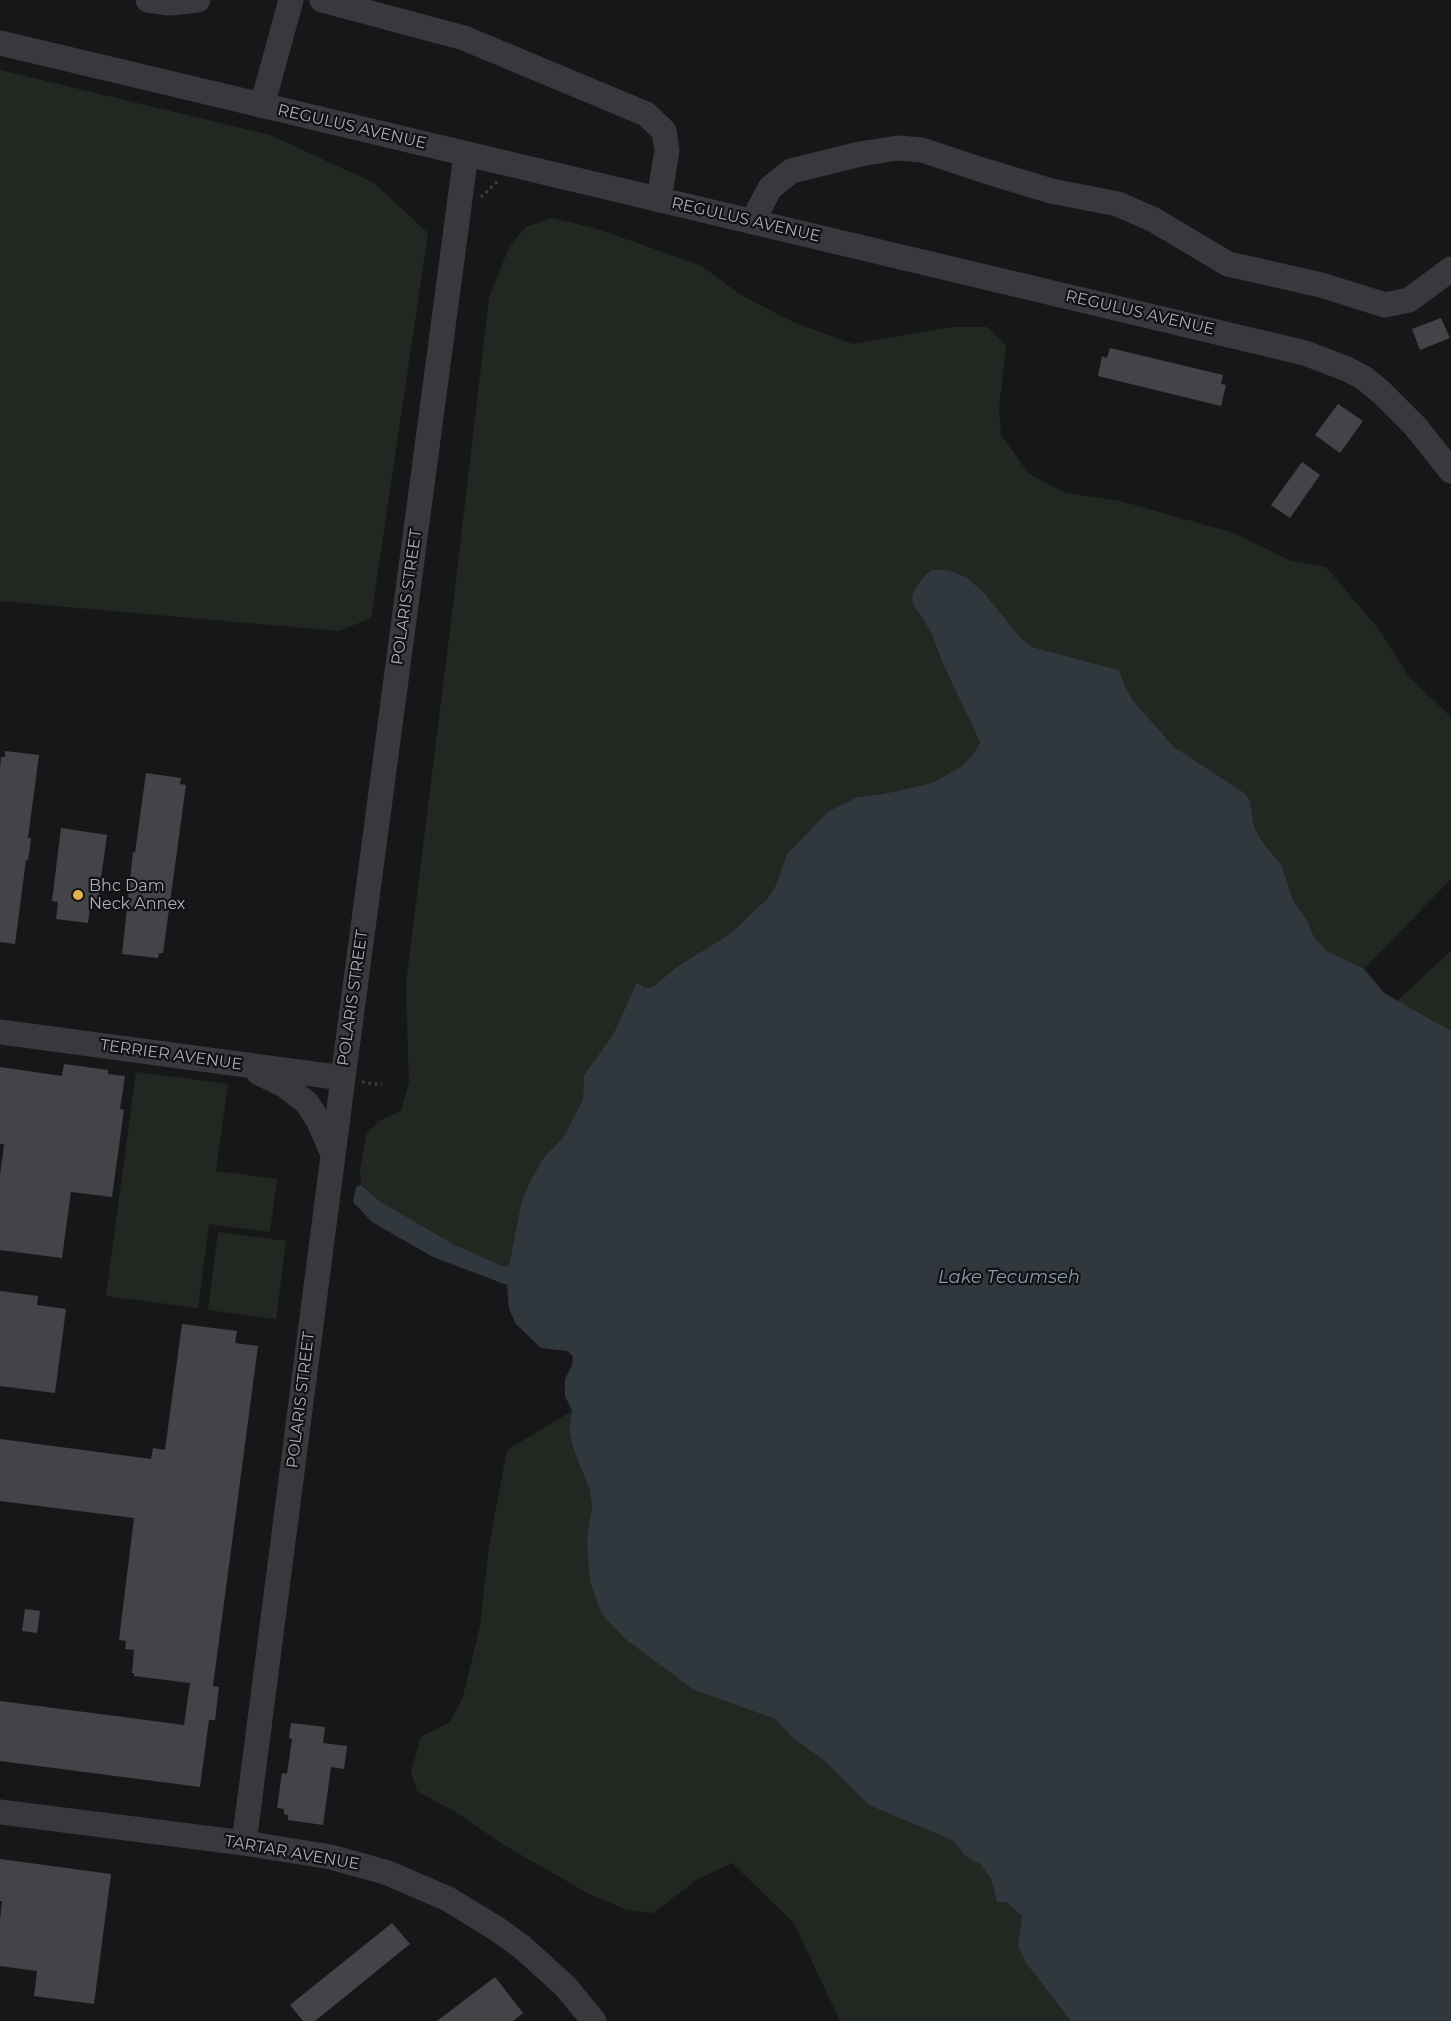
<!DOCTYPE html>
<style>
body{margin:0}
canvas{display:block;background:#171719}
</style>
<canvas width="1451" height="2021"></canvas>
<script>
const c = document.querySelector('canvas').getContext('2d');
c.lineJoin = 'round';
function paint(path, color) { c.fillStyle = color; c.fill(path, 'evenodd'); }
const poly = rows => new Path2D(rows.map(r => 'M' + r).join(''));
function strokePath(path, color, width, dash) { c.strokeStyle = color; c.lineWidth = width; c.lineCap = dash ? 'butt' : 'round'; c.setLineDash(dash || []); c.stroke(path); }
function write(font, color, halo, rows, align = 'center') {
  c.font = font + ' Montserrat,sans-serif'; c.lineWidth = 4.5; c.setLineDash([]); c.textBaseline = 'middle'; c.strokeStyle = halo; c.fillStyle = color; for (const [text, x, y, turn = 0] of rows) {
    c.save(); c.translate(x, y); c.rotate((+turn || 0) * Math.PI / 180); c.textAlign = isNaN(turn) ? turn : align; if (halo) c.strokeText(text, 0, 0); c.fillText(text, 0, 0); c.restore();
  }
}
const green = poly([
 [0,70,270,135,374,183,428,233,371,618,339,631,0,601],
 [552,218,594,228,700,265,741,295,795,323,853,344,952,327,987,327,1006,345,999,408,1001,435,1029,474,1066,493,1120,501,1234,533,1289,560,1326,567,1380,631,1409,677,1451,717,1451,879,1364,969,1327,951,1314,937,1308,922,1293,900,1282,866,1261,840,1254,825,1250,801,1246,794,1174,747,1134,702,1125,687,1119,670,1032,647,1019,636,913,604,931,632,943,664,980,742,974,753,962,766,932,783,883,794,858,797,787,854,776,885,767,899,730,934,678,966,653,987,645,988,637,982,613,1035,584,1075,583,1099,564,1136,542,1160,521,1204,509,1266,505,1267,455,1245,378,1201,361,1185,360,1170,367,1133,381,1120,401,1111,409,1082,406,983,454,598,489,298,509,247,526,227],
 [1451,951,1451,1031,1397,1001],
 [136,1072,228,1084,216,1171,277,1179,270,1232,209,1224,198,1308,106,1296],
 [218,1232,286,1241,276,1319,208,1310],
 [572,1411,569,1429,573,1448,589,1488,592,1505,587,1539,694,1690,775,1719,792,1737,826,1762,954,1841,964,1855,981,1865,991,1879,997,1902,1006,1902,1022,1916,1018,1948,1026,1963,1071,2021,840,2021,794,1923,732,1863,696,1880,653,1913,627,1910,589,1894,504,1845,454,1811,417,1791,411,1772,421,1737,450,1722,463,1697,480,1626,489,1546,507,1450]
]);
const water = poly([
 [931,570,948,570,966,577,984,593,1019,636,1032,647,1119,670,1125,687,1134,702,1174,747,1246,794,1250,801,1254,826,1261,840,1282,866,1293,900,1308,922,1314,937,1327,951,1364,969,1384,993,1451,1031,1451,2021,1071,2021,1026,1963,1018,1947,1022,1916,1006,1902,997,1902,991,1879,981,1865,964,1855,954,1841,869,1805,826,1762,792,1737,775,1719,694,1690,624,1638,601,1613,590,1581,587,1539,592,1505,589,1488,573,1448,569,1429,572,1411,565,1396,565,1379,572,1365,573,1356,567,1351,541,1348,516,1324,509,1309,507,1285,433,1257,372,1222,353,1202,356,1187,361,1185,379,1201,455,1245,505,1267,509,1266,521,1204,530,1182,542,1160,564,1136,583,1099,584,1075,613,1035,637,982,645,988,653,987,678,966,730,934,767,899,776,885,787,854,829,811,858,797,883,794,932,783,962,766,974,753,980,742,943,664,931,632,913,604,912,596,915,589,925,575]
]);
const building = poly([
 [1441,318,1450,338,1420,350,1412,329],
 [1110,348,1223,375,1221,384,1226,385,1221,406,1098,376,1102,356,1107,358],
 [1338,404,1363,421,1340,453,1315,435],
 [1302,462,1320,475,1290,518,1271,505],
 [5,751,39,755,28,838,31,838,30,847,28,860,26,860,15,944,0,942,0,768,1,757,5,757],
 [146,773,181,778,180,784,186,785,163,953,159,953,158,958,122,954,133,852,135,853],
 [61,828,107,835,97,907,90,906,88,923,56,919,58,902,52,901],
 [64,1064,108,1070,108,1074,125,1076,120,1109,124,1110,112,1197,71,1192,62,1258,0,1250,0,1176,4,1144,0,1144,0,1067,62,1076],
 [0,1291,38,1296,37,1305,66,1309,55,1393,0,1386],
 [182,1324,237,1331,235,1343,258,1346,213,1686,219,1687,215,1720,209,1720,200,1787,0,1761,0,1701,184,1725,190,1683,134,1676,134,1673,132,1673,134,1650,125,1649,126,1641,119,1640,134,1518,0,1501,0,1439,151,1459,153,1448,165,1450],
 [25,1609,40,1611,37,1633,22,1631],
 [291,1723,325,1727,323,1743,347,1746,344,1769,331,1767,323,1825,288,1820,288,1815,284,1814,284,1809,277,1808,282,1773,287,1774,292,1739,289,1738],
 [0,1859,111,1874,94,2004,34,1996,37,1971,0,1966,0,1919,2,1901,0,1901],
 [392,1923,410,1944,315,2021,303,2021,290,2005],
 [495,1977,523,2013,513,2021,437,2021]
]);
const path = poly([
 [481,197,498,181],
 [362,1082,382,1085]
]);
const minor = poly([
 [148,0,170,3,198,0],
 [322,0,464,38,646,114,664,131,667,150,659,200],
 [0,43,1305,353,1347,369,1364,378,1381,392,1415,426,1451,471],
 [262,106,291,0],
 [752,222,770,188,791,171,860,154,898,148,922,150,979,169,1051,191,1118,204,1154,220,1228,264,1321,285,1385,305,1409,300,1451,269],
 [0,1032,343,1078],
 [259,1073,284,1085,307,1103,318,1120,333,1154],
 [0,1812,244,1843,331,1857,388,1873,448,1899,497,1929,522,1947,565,1986,594,2021],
 [244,1843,343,1078,466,154]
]);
const markers = [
 [78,895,6,"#e1b247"]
];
const streetNames = [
 ["REGULUS AVENUE",352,127,13],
 ["REGULUS AVENUE",746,220,13],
 ["REGULUS AVENUE",1140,313,13],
 ["POLARIS STREET",407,597,-82],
 ["POLARIS STREET",353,998,-82],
 ["TERRIER AVENUE",171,1055,8],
 ["POLARIS STREET",301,1400,-83],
 ["TARTAR AVENUE",292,1853,10]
];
const poiNames = [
 ["Bhc Dam",89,886],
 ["Neck Annex",89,904]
];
const waterNames = [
 ["Lake Tecumseh",1009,1278]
];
paint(green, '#212822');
paint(water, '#30373d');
paint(building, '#444448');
strokePath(path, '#3e4044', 3, [2.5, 4]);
strokePath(minor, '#38393d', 25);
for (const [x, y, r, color] of markers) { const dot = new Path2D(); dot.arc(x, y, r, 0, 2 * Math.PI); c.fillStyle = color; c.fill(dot); strokePath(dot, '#121214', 2); }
write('16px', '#aaaeb7', '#121214', streetNames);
write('16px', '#aaaeb7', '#121214', poiNames, 'left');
write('italic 18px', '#859aaf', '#121214', waterNames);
</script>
